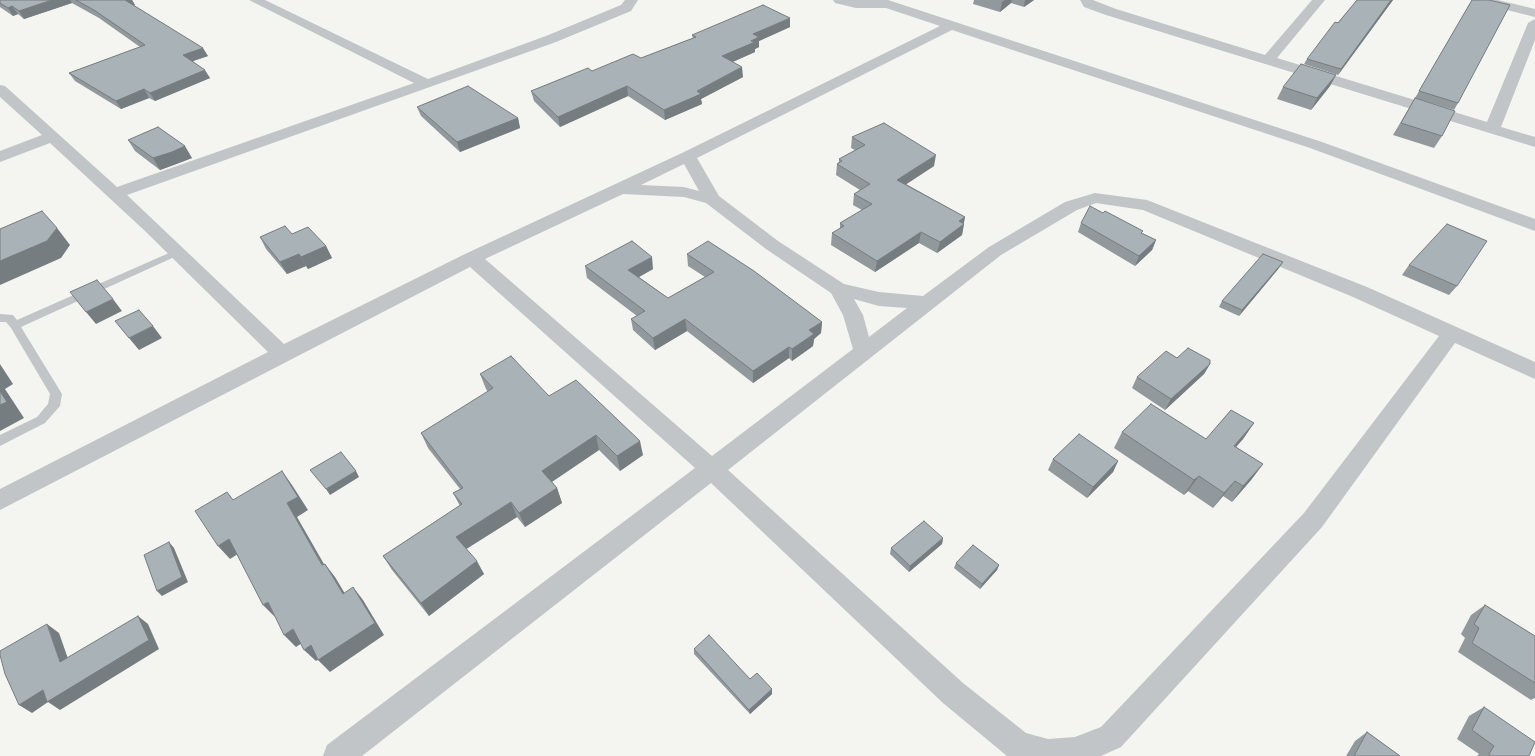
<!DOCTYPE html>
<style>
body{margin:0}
canvas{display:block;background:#f4f4f0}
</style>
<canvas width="1535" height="756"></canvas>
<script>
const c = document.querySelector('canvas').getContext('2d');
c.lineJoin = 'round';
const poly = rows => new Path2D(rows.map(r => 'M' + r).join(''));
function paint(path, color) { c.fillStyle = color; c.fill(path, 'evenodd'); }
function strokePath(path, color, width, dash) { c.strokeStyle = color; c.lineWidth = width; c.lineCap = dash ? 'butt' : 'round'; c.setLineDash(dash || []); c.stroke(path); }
const service = poly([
 [178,249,181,250,183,252,181,254,21,327,62,394,60,406,45,423,0,446,0,435,37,417,48,404,50,394,11,328,6,322,0,322,0,314,13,315,17,320,178,249]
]);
const minor = poly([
 [249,0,265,0,428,79,546,36,621,5,625,0,638,0,631,11,556,42,127,195,284,344,465,254,682,153,940,26,886,8,856,8,835,3,833,0,888,0,1322,142,1535,219,1535,231,1310,148,952,30,697,158,719,196,778,241,844,284,879,292,923,296,989,247,1065,202,1095,193,1147,200,1367,287,1535,362,1535,379,1455,343,1322,527,1121,747,1101,756,1007,756,943,703,711,483,362,756,323,756,327,745,695,468,470,267,0,510,0,489,268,352,145,231,50,143,0,162,0,151,42,135,0,97,0,85,5,86,117,187,414,83,249,0],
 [684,164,699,191,684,187,641,185,684,164],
 [623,194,684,197,706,203,766,249,831,293,843,315,853,349,712,456,485,259,623,194],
 [1096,203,1143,210,1353,297,1439,336,1304,513,1101,727,1075,737,1048,739,1026,733,963,683,728,470,1001,255,1077,210,1096,203],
 [854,299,879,306,907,308,869,337,863,315,854,299],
 [1080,0,1093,0,1116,9,1265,55,1312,0,1325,0,1277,58,1487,122,1528,23,1535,19,1535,40,1501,127,1535,137,1535,147,1106,15,1084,7,1080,0],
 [1477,0,1498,0,1535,9,1535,17,1479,3,1477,0]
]);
const wall = poly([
 [0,0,132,0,135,5,134,6,208,56,193,61,210,78,155,101,149,98,121,109,75,81,69,73,140,47,99,18,72,3,24,19,18,14,13,16,0,7],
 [974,0,1034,0,1024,7,1011,3,1000,12,973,4],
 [1357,0,1393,0,1338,75,1304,64,1307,59],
 [1472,0,1458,103,1454,110,1415,98],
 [790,27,759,41,759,47,755,49,755,52,733,62,743,77,701,99,702,104,665,120,628,96,560,127,534,101,531,91,592,71,641,58,693,38,692,35],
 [1336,75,1330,86,1311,110,1277,99,1283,87],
 [1415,98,1442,136,1434,148,1393,135],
 [417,107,518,118,520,128,460,152,421,116],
 [852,137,934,166,906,184,965,217,962,235,937,253,919,243,875,272,831,245,832,233,840,228,840,223,862,210,853,205,854,194,860,190,836,175,837,164,839,162,839,159,855,150,851,148],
 [128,140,192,158,179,163,160,170,135,151],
 [1081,223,1142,233,1156,240,1152,250,1135,266,1078,232],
 [260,237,326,246,332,258,308,269,306,266,287,274,266,249],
 [687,254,822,322,821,333,814,339,813,346,792,361,789,358,753,383,687,331,655,350,633,330,631,319,637,316,587,278,585,266,653,269,639,277,668,298,705,277,688,266],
 [1409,265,1457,286,1449,295,1402,275],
 [1279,268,1239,316,1219,307,1222,301],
 [1177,358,1210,364,1204,374,1165,410,1132,388,1137,377],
 [480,374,549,396,643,455,620,471,599,450,552,482,557,488,562,503,525,527,517,517,466,549,484,574,429,616,392,570,383,556,460,506,453,493,460,489,428,448,421,433,488,392,486,389],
 [1254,423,1243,439,1236,447,1263,464,1251,480,1232,502,1223,496,1213,508,1188,491,1184,495,1114,448,1122,432,1206,439],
 [1053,459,1118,461,1113,472,1087,498,1048,470],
 [943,538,942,544,909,572,890,554,891,548],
 [956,563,999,565,997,570,980,589,954,568],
 [1485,605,1535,636,1535,698,1531,700,1458,652,1465,638,1461,634,1471,615],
 [694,649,750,679,772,694,750,714,694,654],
 [1484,707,1529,756,1477,756,1479,754,1457,739,1469,716],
 [1367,732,1400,756,1346,756,1355,741]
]);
const shadedWall = poly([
 [52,0,70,0,72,3,24,19,19,11],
 [124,0,132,0,135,5,129,8],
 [1005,0,1012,0,1011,3,1000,12,1002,2],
 [1025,0,1034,0,1024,7],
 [1391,0,1393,0,1338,75,1341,69],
 [12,6,18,14,13,16,8,8],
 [790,18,790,27,759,41,759,47,755,49,755,52,723,66,722,56,753,34],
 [203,48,208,56,187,63,183,55],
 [742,67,743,77,701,99,702,104,665,120,664,110],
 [205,70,210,78,155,101,150,93],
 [1336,75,1330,86,1311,110,1317,98],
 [627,86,628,96,560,127,558,117],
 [144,89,149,98,121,109,116,101],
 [518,118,520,128,460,152,457,142],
 [185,146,192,158,179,163,160,170,153,158],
 [936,155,934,166,896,191,897,180],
 [965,217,963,225,964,224,962,235,937,253,940,242,959,221],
 [57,228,70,245,61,258,0,285,0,261],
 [921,232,919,243,875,272,877,261],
 [1156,240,1152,250,1135,266,1139,256],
 [326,246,332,258,308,269,301,257],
 [299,254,306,266,287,274,280,262],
 [652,257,653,269,630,282,628,270],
 [1283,262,1279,268,1239,316,1242,310],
 [113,299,122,311,96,324,86,312],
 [685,319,687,331,655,350,653,338],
 [822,322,821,333,814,339,813,346,792,361,792,349,809,330],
 [153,326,162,338,139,350,129,338],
 [789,347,789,358,753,383,753,371],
 [0,364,13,384,5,389,24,418,0,431],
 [1210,364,1204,374,1165,410,1171,399],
 [1254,423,1243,439,1223,462,1234,446],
 [596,435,599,450,547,485,542,471],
 [640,441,643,455,620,471,617,456],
 [1118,461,1113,472,1087,498,1093,487],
 [1263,464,1251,480,1232,502,1243,486],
 [282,471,292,485,308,510,297,517,332,578,322,565,287,503],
 [356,471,359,477,330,495,326,489],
 [1199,476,1188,491,1184,495,1194,480],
 [1235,481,1223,496,1213,508,1224,493],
 [557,488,562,503,525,527,519,513],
 [511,502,517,517,463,551,456,537],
 [943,538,942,544,909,572,910,566],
 [229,539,241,552,230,559,218,546],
 [169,542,174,548,188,582,162,596,157,591],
 [477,561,484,574,429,616,421,603],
 [325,564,335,577,353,607,343,594],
 [999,565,997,570,980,589,982,584],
 [353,587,363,600,384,635,330,672,318,660],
 [268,602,275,617,263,605],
 [138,616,148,624,159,649,60,710,48,702,32,713,19,705],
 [47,624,59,633,72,670,60,662],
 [293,629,305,641,296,647,284,635],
 [311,645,322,657,316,661,304,650],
 [772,689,772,694,750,714,749,710]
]);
const building = poly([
 [0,0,52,0,19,11,12,6,8,8,0,3,0,0],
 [76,0,125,0,203,48,183,55,205,70,150,93,144,89,116,101,69,73,145,45,94,10,76,0],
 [1357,0,1391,0,1341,69,1307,59,1335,22,1338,23,1357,0],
 [1472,0,1489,0,1510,5,1458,103,1419,91,1472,0],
 [763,5,790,18,753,34,759,37,751,41,755,42,722,56,742,67,697,91,701,94,664,110,627,86,558,117,531,91,588,68,592,71,633,54,641,58,696,37,692,35,763,5],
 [1301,64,1336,75,1317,98,1283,87,1301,64],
 [468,86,518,118,457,142,417,107,468,86],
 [1415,98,1455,111,1442,136,1401,123,1415,98],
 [884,123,936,155,897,180,965,217,959,221,964,224,940,242,921,232,877,261,832,233,844,226,840,223,872,204,854,194,870,184,837,164,842,161,839,159,865,145,852,137,884,123],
 [158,127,185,146,172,152,153,158,128,140,158,127],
 [1090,206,1103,213,1105,211,1143,231,1141,233,1156,240,1139,256,1081,223,1090,206],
 [42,211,57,228,47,241,0,261,0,229,42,211],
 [1447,224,1487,241,1457,286,1409,265,1447,224],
 [285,226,292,234,308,227,326,246,301,257,299,254,280,262,260,237,285,226],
 [632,241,652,257,628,270,668,298,714,272,687,254,708,241,754,271,822,322,809,330,814,334,792,349,789,347,753,371,685,319,653,338,631,319,645,311,585,266,632,241],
 [1263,254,1283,262,1242,310,1222,301,1263,254],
 [97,280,113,299,86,312,70,292,97,280],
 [139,310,153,326,129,338,115,321,139,310],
 [1188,348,1210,360,1210,364,1171,399,1137,377,1166,351,1177,358,1188,348],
 [511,356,549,396,576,380,640,441,617,456,596,435,542,471,557,488,519,513,511,502,456,537,477,561,421,603,383,556,462,504,453,493,463,488,421,433,493,388,480,374,511,356],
 [0,391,7,402,0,405,0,391],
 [1151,404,1206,439,1231,410,1254,423,1234,446,1263,464,1243,486,1235,481,1224,493,1199,476,1194,480,1122,432,1151,404],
 [1079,434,1118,461,1093,487,1053,459,1079,434],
 [341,452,356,471,326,489,310,470,341,452],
 [282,471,298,497,287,503,322,565,325,564,343,594,353,587,375,623,318,660,311,645,304,650,293,629,284,635,268,602,263,605,229,539,218,546,195,511,227,492,233,500,282,471],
 [924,521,943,538,910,566,891,548,924,521],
 [169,542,182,577,157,591,144,555,169,542],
 [973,545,999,565,982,584,956,563,973,545],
 [1485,605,1535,636,1535,683,1472,643,1479,628,1474,624,1485,605],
 [138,616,149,640,47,702,43,690,19,705,5,674,0,655,0,651,47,624,60,662,138,616],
 [709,635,750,679,757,673,772,689,749,710,694,649,709,635],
 [1484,707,1535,742,1529,756,1491,756,1489,754,1494,746,1472,730,1484,707],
 [1367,732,1400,756,1354,756,1367,732]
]);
paint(service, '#c1c5c8');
paint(minor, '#c1c5c8');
paint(wall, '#91999d');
paint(shadedWall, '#767d80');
paint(building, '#a9b2b7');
strokePath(building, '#767d80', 1);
</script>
